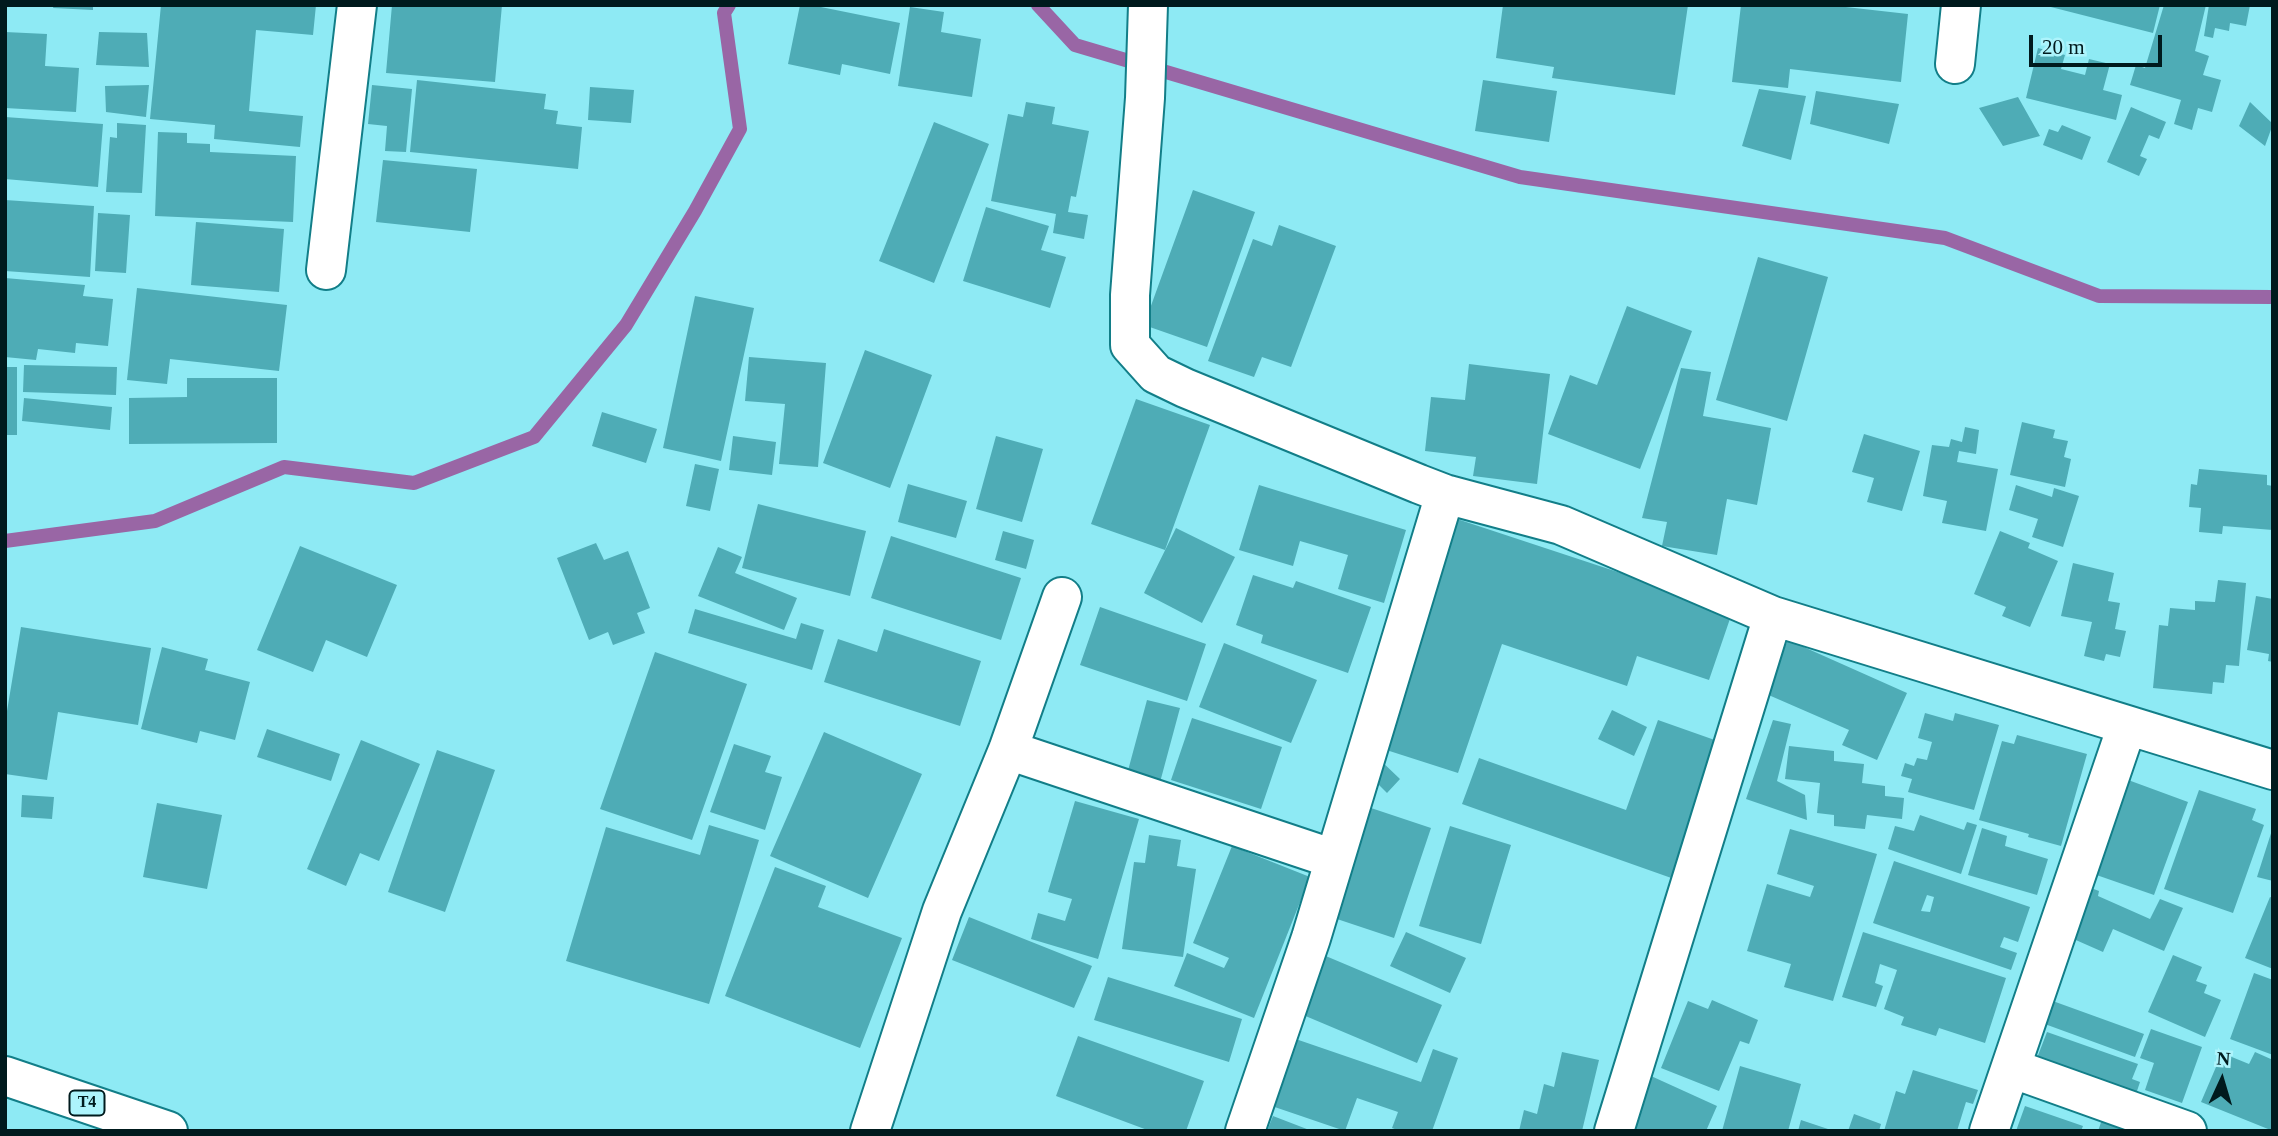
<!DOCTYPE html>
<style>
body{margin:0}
#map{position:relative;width:2278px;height:1136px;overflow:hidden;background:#8eeaf4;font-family:"Times New Roman",serif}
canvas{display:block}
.frame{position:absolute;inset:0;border:7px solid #001a1d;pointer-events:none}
.north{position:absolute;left:2187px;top:1045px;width:70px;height:70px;-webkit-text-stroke:5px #adf4fc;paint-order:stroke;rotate:4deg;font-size:19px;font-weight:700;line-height:28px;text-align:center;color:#001a1d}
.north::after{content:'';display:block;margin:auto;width:24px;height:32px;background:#001a1d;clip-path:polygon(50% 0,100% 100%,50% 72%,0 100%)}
.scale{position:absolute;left:2029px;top:35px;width:133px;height:32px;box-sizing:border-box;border:4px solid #001a1d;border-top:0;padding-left:9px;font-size:21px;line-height:24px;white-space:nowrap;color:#001a1d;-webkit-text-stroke:5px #adf4fc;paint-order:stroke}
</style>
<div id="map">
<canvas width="2278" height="1136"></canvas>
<div class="frame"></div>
<div class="north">N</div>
<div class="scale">20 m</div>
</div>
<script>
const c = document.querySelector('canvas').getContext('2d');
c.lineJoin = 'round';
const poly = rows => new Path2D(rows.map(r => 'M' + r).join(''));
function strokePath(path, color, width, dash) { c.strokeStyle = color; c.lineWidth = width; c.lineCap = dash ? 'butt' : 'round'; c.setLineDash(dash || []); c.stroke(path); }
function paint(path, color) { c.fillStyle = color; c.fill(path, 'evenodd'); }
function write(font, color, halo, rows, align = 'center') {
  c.font = font + ' "Times New Roman",serif'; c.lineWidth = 5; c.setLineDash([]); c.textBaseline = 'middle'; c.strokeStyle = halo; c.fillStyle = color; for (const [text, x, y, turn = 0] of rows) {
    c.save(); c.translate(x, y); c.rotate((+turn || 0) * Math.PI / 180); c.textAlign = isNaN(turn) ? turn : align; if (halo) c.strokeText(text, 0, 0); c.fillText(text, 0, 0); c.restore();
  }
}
const stream = poly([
 [1038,5,1075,45,1520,177,1945,238,2099,296,2273,297],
 [5,541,155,521,284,467,414,483,534,437,626,325,695,211,740,129,724,13,729,5]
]);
const building = poly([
 [54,5,93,5,93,10,53,8],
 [161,5,316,5,313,35,256,30,249,111,303,116,300,147,214,139,215,125,150,119],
 [392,5,502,5,495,82,386,73],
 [800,5,811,5,900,23,890,74,842,64,840,75,788,64],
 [1503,5,1688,5,1675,95,1552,78,1554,67,1496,58],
 [1741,5,1828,5,1908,14,1901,82,1790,69,1788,88,1732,82],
 [2043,5,2160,5,2153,33],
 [2164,5,2206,5,2195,51,2209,56,2203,75,2221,80,2212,112,2198,108,2192,130,2174,124,2181,100,2130,85,2136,65,2145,68],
 [2209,5,2250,5,2246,26,2230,23,2229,31,2215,28,2213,38,2204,36],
 [910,7,944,12,941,32,981,39,972,97,898,86],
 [5,32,47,34,45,66,79,68,76,112,5,108],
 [99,32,147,33,149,67,96,65],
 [2038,48,2065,55,2061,69,2085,75,2089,59,2110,64,2103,90,2122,95,2116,120,2026,98],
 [417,80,546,94,544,109,558,111,556,124,582,127,578,169,410,152],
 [1483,80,1557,91,1549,142,1475,131],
 [149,85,146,117,106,112,105,86],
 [372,85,412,89,406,152,385,151,387,126,368,124],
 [590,87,634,90,631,123,588,120],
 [1759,89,1806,96,1791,160,1742,146],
 [1816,91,1899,104,1889,144,1810,124],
 [2018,97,2040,136,2003,146,1979,108],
 [1026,102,1055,107,1052,124,1089,131,1076,197,1071,196,1068,212,1088,215,1084,239,1053,233,1056,214,991,201,1008,114,1023,117],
 [2250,102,2273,124,2265,146,2239,126],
 [2131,107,2166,122,2159,139,2149,135,2140,156,2147,159,2139,176,2107,162],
 [5,117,103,124,98,187,5,179],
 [934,122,989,144,934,283,879,261],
 [117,123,146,125,142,193,106,192,110,137,117,138],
 [2062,125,2091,137,2082,160,2043,145,2049,129,2058,132],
 [158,132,187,133,187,143,210,144,210,152,296,156,293,222,155,216],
 [383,160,477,169,470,232,376,222],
 [1193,190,1255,212,1207,347,1144,325],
 [5,200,94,206,90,277,5,271],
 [986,207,1049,226,1041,250,1066,257,1050,308,963,281],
 [98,213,130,215,126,273,95,271],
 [196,222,284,229,279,292,191,285],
 [1279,225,1336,246,1291,367,1262,357,1254,377,1208,361,1253,239,1272,246],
 [1758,257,1828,277,1787,421,1716,400],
 [5,278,85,285,83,296,113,299,108,346,76,343,75,353,38,349,36,360,5,357],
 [137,288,287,305,279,371,170,359,167,384,127,380],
 [695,296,754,308,721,461,663,448],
 [1627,306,1692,331,1640,469,1548,434,1570,375,1597,385],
 [865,350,932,375,890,488,823,463],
 [749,357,826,363,818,467,779,464,785,404,745,401],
 [1469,364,1550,374,1537,484,1473,476,1476,457,1425,451,1431,397,1465,400],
 [24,365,117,367,116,395,23,392],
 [5,367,17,367,17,435,5,435],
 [1681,368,1711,372,1703,416,1771,428,1757,505,1727,499,1717,555,1662,546,1667,522,1642,518],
 [187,378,277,378,277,443,129,444,129,398,187,397],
 [24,398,112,407,110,430,22,421],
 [1136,399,1210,425,1165,550,1091,524],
 [602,412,657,429,646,463,592,446],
 [2022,422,2055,430,2053,438,2068,441,2064,457,2071,459,2065,487,2010,475],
 [1965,427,1979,430,1976,454,1959,451,1957,462,1998,469,1986,531,1942,523,1947,501,1923,496,1932,445,1949,447,1951,439,1962,442],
 [1864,434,1920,451,1902,511,1867,502,1874,478,1852,472],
 [733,436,776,442,772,475,729,470],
 [996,436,1043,449,1022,522,976,509],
 [695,464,719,469,710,511,686,506],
 [2199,469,2267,475,2267,485,2273,486,2273,530,2223,526,2222,534,2199,532,2201,508,2189,507,2191,484,2197,485],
 [908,484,967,501,956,538,898,522],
 [1259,485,1406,530,1384,603,1338,589,1348,555,1300,541,1293,566,1239,550],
 [2016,485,2052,497,2054,488,2079,496,2063,547,2032,537,2038,519,2009,510],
 [758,504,866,531,850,596,742,568],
 [1454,518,1733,610,1709,680,1637,656,1627,686,1502,644,1458,773,1377,747],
 [1176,528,1235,557,1202,623,1144,593],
 [1003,531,1034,540,1026,569,995,560],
 [2000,531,2030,543,2028,548,2058,561,2030,627,2002,616,2006,607,1974,594],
 [891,536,1021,578,1001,640,871,598],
 [596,543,604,560,628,551,650,608,637,613,645,633,613,645,608,632,589,640,557,558],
 [300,546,397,585,367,657,326,640,313,672,257,650],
 [718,547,742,557,735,573,797,598,784,630,698,596],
 [2073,563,2114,573,2108,601,2120,603,2115,629,2126,631,2120,657,2106,654,2104,661,2084,656,2092,622,2061,616],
 [1253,575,1293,588,1296,581,1371,607,1348,673,1261,643,1263,635,1236,625],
 [2218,580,2246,583,2239,666,2226,665,2224,683,2213,682,2212,694,2153,688,2159,625,2168,626,2170,608,2195,610,2195,601,2215,602],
 [2256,596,2273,599,2273,662,2268,661,2269,654,2247,650],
 [1100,607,1206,644,1187,701,1080,665],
 [695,609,796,639,801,623,824,630,812,670,688,633],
 [21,627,151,648,138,725,58,712,47,780,5,774,5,723],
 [884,629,981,661,960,726,824,682,838,639,877,652],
 [1788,640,1907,693,1877,760,1842,745,1849,730,1764,693],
 [1224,643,1317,680,1291,743,1199,707],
 [162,647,208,659,205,670,250,682,235,740,200,731,197,743,141,729],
 [655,652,747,684,692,840,600,809],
 [1147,700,1180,708,1159,786,1126,778],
 [1612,710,1647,727,1634,756,1598,739],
 [1925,713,1953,721,1955,713,1999,725,1974,810,1908,792,1912,779,1901,776,1905,763,1914,766,1917,758,1927,760,1932,742,1918,738],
 [1192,718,1282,747,1261,809,1171,780],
 [1658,720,1726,744,1677,880,1462,804,1479,758,1626,810],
 [1773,720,1791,724,1777,781,1805,795,1807,820,1746,799],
 [267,729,340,754,331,781,257,757],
 [824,732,922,774,868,898,770,856],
 [2017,735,2087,754,2061,846,2028,837,2029,834,1979,820,2002,741,2014,744],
 [361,740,420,764,379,861,360,853,346,886,307,869],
 [734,744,771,756,765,772,782,777,765,830,710,812],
 [1789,746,1834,751,1834,761,1864,764,1862,783,1885,786,1885,796,1904,798,1902,819,1867,815,1865,829,1834,826,1834,815,1817,813,1820,783,1785,779],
 [437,750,495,770,445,912,388,892],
 [1378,758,1400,779,1387,793,1365,771],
 [2120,777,2188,802,2154,895,2085,871],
 [2199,790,2256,809,2252,820,2264,825,2233,913,2164,889],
 [22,795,54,797,52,819,21,817],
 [1075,801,1139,819,1098,959,1031,939,1038,913,1065,921,1072,899,1048,892],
 [157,803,222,815,207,889,143,877],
 [1365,806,1431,828,1394,938,1328,916],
 [1920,815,1964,830,1967,822,1977,825,1961,874,1888,849,1895,826,1914,831],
 [709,825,759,840,709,1004,566,961,606,827,700,855],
 [1450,826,1511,845,1481,944,1419,926],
 [2273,827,2273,881,2257,877],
 [1982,828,2007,836,2005,846,2048,859,2037,895,1968,875],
 [1790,829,1877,854,1833,1001,1784,987,1791,964,1747,951,1767,884,1810,897,1814,886,1777,874],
 [1149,835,1181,840,1177,866,1196,869,1183,957,1122,949,1134,862,1145,863],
 [1232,846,1310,877,1254,1018,1174,986,1187,953,1224,968,1229,958,1193,943],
 [1894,861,2030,907,2018,942,2004,937,2000,947,2017,953,2011,970,1873,923],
 [1927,895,1934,897,1930,912,1921,911],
 [775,867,826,886,818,907,902,938,860,1048,725,996],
 [2091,888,2099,891,2098,896,2150,919,2160,899,2183,908,2164,951,2113,929,2103,952,2069,937],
 [2270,897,2273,898,2273,969,2245,958],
 [969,917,1092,966,1074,1008,952,960],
 [1406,932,1466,958,1450,993,1390,966],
 [1863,932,2006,978,1985,1043,1939,1028,1936,1036,1901,1025,1904,1017,1884,1009,1897,970,1880,964,1875,983,1883,986,1876,1007,1842,997],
 [1321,954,1442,1005,1417,1063,1296,1012],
 [2173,955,2202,967,2196,981,2207,985,2204,993,2221,1000,2205,1037,2148,1012],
 [2254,973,2273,980,2273,1055,2230,1039],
 [1108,977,1242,1019,1229,1062,1094,1020],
 [1712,1000,1758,1020,1749,1044,1740,1041,1719,1091,1661,1068,1688,1001,1708,1009],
 [2050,1000,2144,1034,2135,1057,2042,1023],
 [2151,1029,2202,1047,2182,1103,2145,1090,2154,1063,2140,1058],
 [2047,1032,2138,1064,2132,1079,2140,1082,2136,1094,2037,1058],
 [1284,1035,1421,1082,1433,1049,1458,1058,1432,1131,1400,1131,1392,1128,1398,1112,1357,1098,1345,1131,1260,1102],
 [1078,1036,1204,1081,1186,1131,1150,1131,1056,1096],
 [1562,1052,1599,1060,1582,1131,1519,1131,1524,1110,1537,1114,1544,1084,1554,1087],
 [2255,1052,2273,1060,2273,1131,2201,1102,2222,1053,2249,1064],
 [1740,1066,1801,1084,1788,1131,1722,1131],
 [1913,1070,1978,1090,1973,1104,1966,1102,1957,1131,1884,1131,1896,1091,1905,1094],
 [1651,1076,1717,1106,1706,1131,1632,1131],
 [2025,1106,2083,1126,2081,1131,2016,1131],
 [2105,1111,2158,1131,2098,1131],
 [1854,1114,1881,1124,1879,1131,1848,1131],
 [1273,1116,1312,1131,1267,1131],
 [1801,1120,1831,1130,1830,1131,1798,1131]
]);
const street = poly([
 [1148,5,1145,98,1130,295,1130,345,1156,374,1185,388,1419,484,1445,494,1561,525,1773,616,2273,770],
 [1955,64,1961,5],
 [326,270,357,5],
 [1008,750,1334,859],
 [2011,1068,2187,1131],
 [870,1131,942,911,1008,750,1062,597],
 [1245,1131,1311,938,1445,494],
 [1614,1131,1773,616],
 [1989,1131,2127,726]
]);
const highway = poly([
 [5,1076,168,1131]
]);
const shields = [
 [87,1103,35]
];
const shieldNames = [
 ["T4",87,1103]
];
strokePath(stream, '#9966a5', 14);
paint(building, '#4eacb6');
strokePath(street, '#127e88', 42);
strokePath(highway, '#127e88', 42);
strokePath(street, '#fff', 38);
strokePath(highway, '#fff', 38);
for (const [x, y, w] of shields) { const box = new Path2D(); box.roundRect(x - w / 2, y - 12.5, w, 25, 5); c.fillStyle = '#adf4fc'; c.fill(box); strokePath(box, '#001a1d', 2); }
write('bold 16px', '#001a1d', null, shieldNames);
</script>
